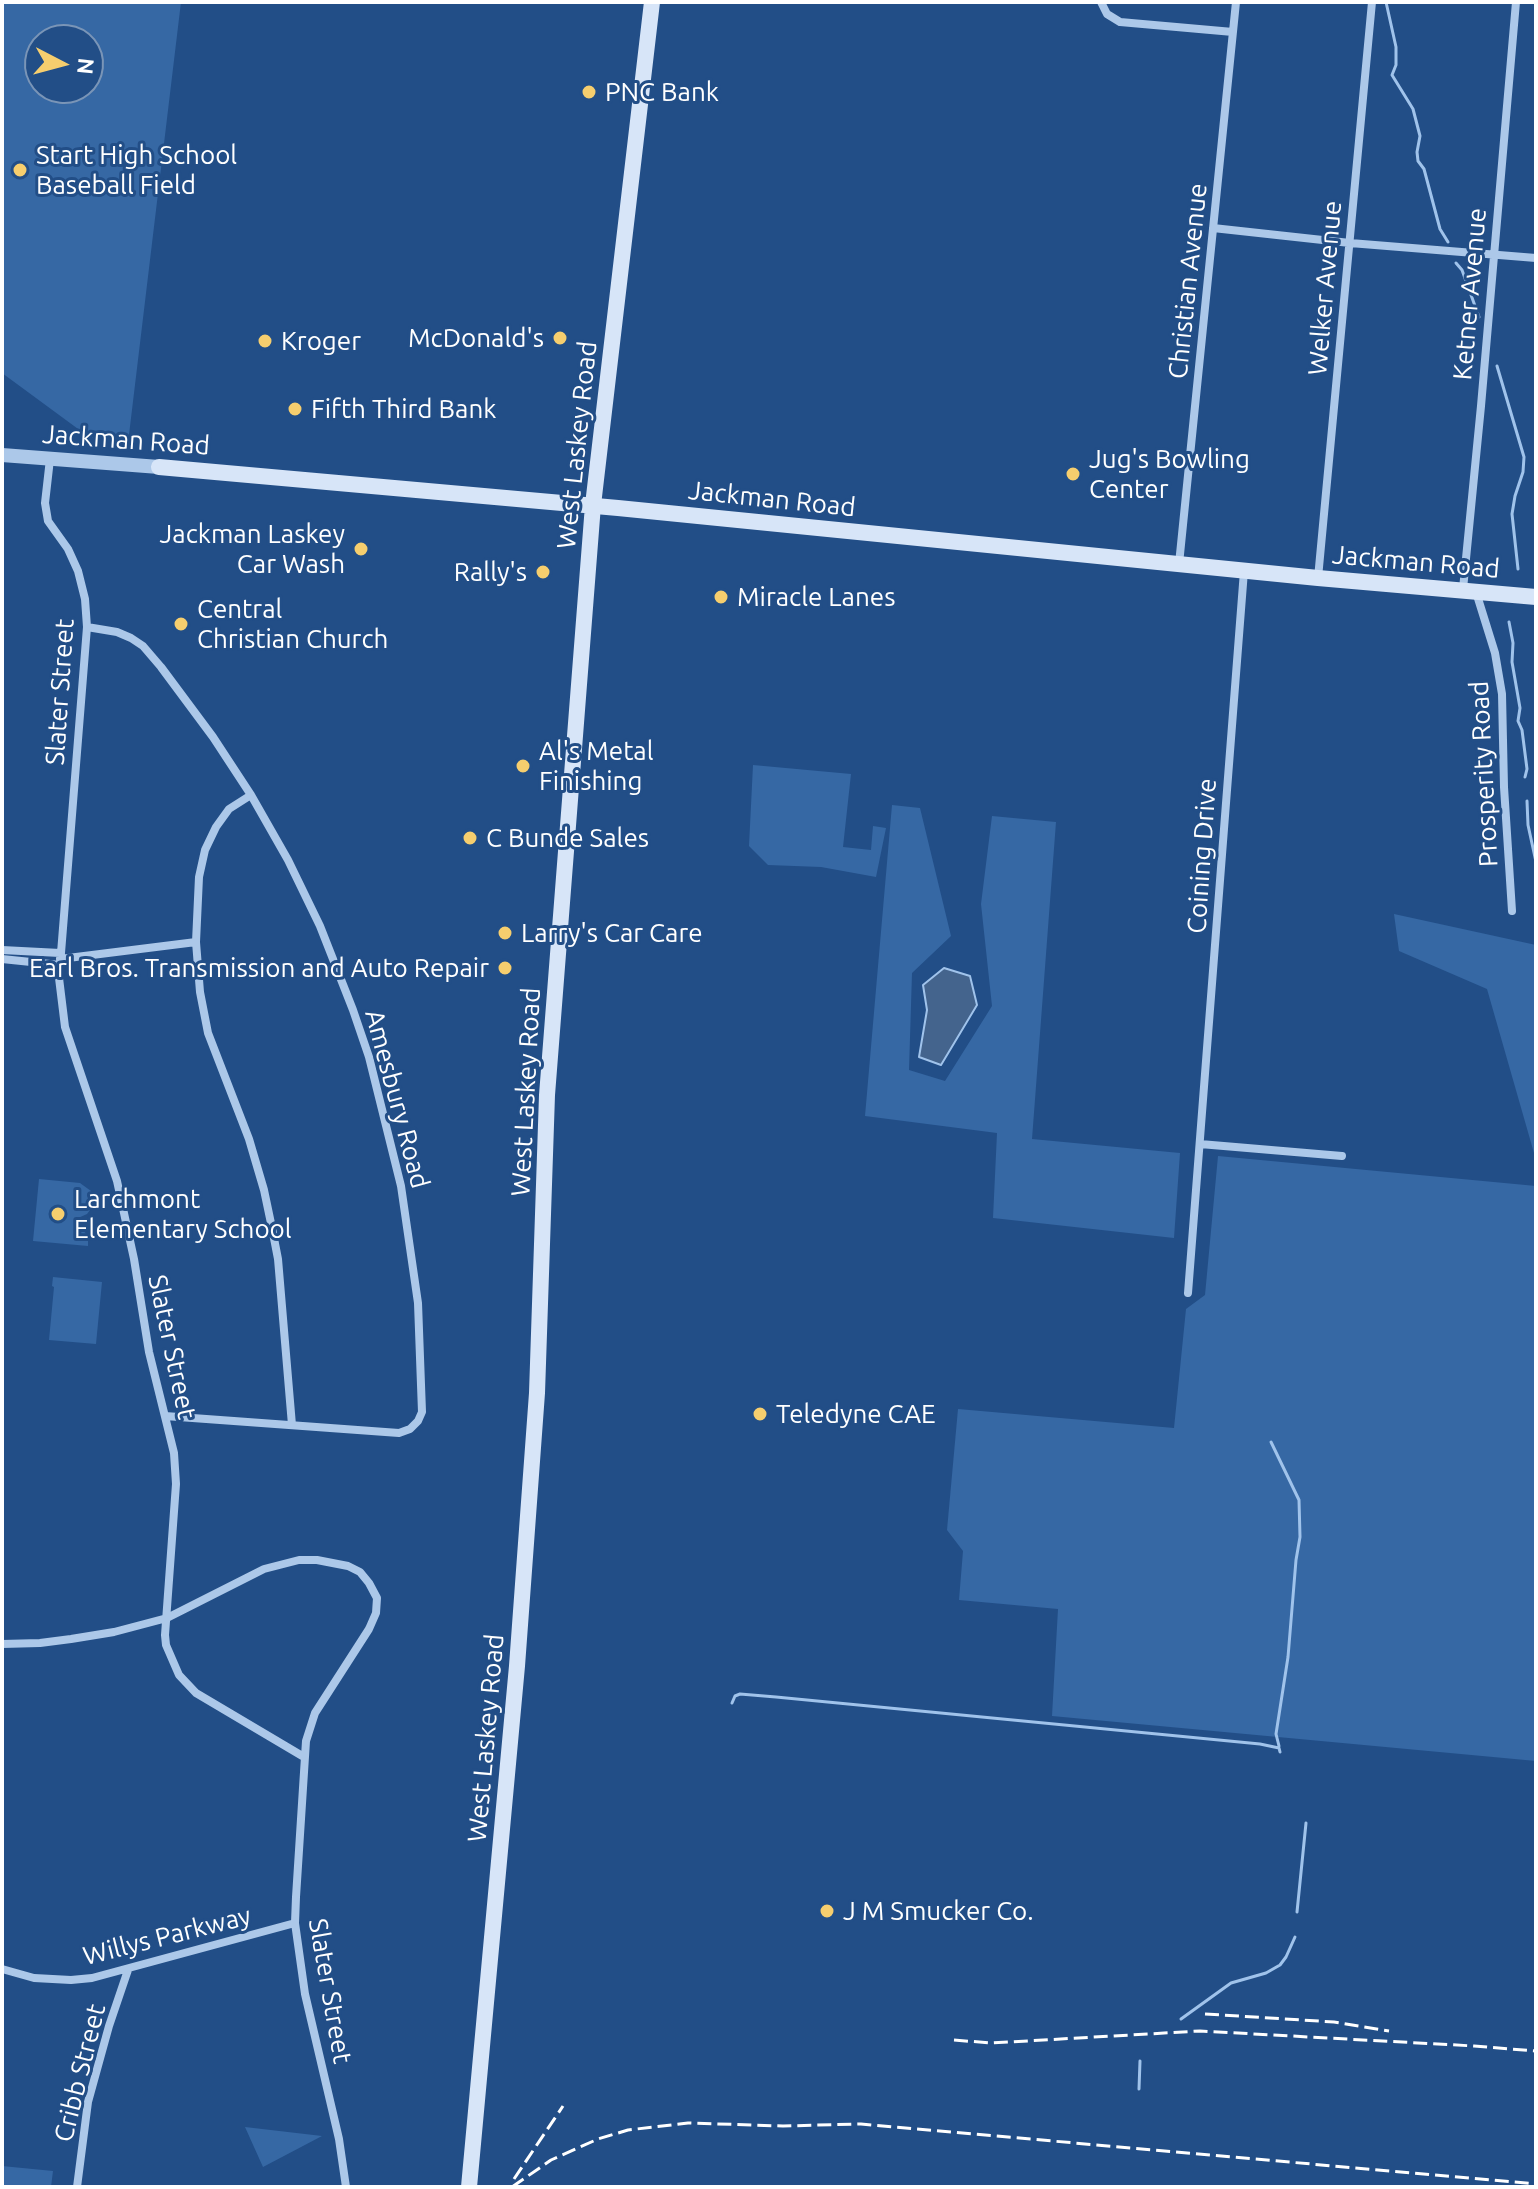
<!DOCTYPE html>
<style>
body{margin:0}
#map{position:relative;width:1538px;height:2189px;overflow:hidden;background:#224e87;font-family:Ubuntu,sans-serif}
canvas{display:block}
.frame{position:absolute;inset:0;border:4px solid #fff;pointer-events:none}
.north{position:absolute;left:24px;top:24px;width:80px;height:80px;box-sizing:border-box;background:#224e87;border:2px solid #7a95b7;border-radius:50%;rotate:96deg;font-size:22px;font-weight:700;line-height:32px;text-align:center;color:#fff}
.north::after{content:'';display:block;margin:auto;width:28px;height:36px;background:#f6ce6e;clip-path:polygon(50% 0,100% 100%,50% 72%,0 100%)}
</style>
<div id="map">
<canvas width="1538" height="2189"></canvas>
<div class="frame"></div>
<div class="north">N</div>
</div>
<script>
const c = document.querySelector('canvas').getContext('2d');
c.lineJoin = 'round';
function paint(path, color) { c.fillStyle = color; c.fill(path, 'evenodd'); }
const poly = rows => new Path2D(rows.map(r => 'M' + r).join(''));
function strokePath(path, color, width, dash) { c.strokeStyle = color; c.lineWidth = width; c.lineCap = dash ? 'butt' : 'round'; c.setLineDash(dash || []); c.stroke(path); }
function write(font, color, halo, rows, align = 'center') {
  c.font = font + ' Ubuntu,sans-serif'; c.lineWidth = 6; c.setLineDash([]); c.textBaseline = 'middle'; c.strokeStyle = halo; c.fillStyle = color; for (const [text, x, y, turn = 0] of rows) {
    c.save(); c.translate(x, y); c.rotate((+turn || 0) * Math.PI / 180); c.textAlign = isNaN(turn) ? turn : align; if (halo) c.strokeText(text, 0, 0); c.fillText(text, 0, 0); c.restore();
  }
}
const green = poly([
 [2,2,181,2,128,443,89,437,2,373],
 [40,40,88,40,88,88,40,88],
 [753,765,851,774,843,847,871,850,873,826,886,828,876,877,821,867,768,865,749,846],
 [892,805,920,808,951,936,912,973,909,1070,945,1081,992,1006,981,904,992,816,1056,822,1032,1139,1180,1153,1174,1238,993,1218,997,1133,865,1116],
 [1394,914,1536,945,1536,1160,1487,989,1399,951],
 [1218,1156,1536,1186,1536,1761,1052,1716,1058,1609,959,1600,963,1551,947,1530,958,1409,1174,1428,1186,1309,1205,1295],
 [39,1179,80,1183,91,1191,93,1195,93,1206,87,1214,78,1218,77,1226,88,1235,88,1246,33,1241],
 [53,1277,102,1282,96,1344,49,1340,54,1287,52,1286],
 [245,2127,322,2136,263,2167],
 [2,2166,53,2171,51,2187,2,2185]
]);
const water = poly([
 [944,968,970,976,977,1005,941,1065,919,1057,927,1010,923,985,944,968]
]);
const stream = poly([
 [1386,2,1396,47,1396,65,1392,75,1413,109,1420,136,1417,152,1418,161,1424,169,1440,229,1448,242],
 [1456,263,1462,270,1479,317],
 [1497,366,1524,457,1523,472,1515,496,1512,514,1518,569],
 [1509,622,1513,643,1512,662,1520,708,1518,721,1522,730,1527,769,1525,777],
 [1527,801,1528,825,1536,862],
 [1271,1442,1299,1500,1300,1537,1296,1560,1288,1657,1276,1734,1279,1746],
 [732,1703,735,1696,740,1694,776,1697,1260,1744,1279,1748,1280,1752],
 [1297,1912,1306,1823],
 [1181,2019,1231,1983,1266,1973,1280,1965,1286,1957,1295,1937],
 [1139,2089,1140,2061]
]);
const minor = poly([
 [1101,2,1107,14,1120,22,1233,32],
 [1213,228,1350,243,1536,258],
 [50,459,45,503,48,521,68,549,78,571,85,599,87,627,59,978,65,1027,117,1181,134,1259,149,1352,174,1453,176,1484,165,1635,166,1645,179,1675,196,1693,304,1757],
 [1179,564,1236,2],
 [1318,578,1372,2],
 [1463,589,1481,406,1516,2],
 [1476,592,1495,653,1502,694,1504,787,1512,911],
 [87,627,117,632,131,638,143,646,161,667,213,737,251,795,288,860,320,926,353,1010,369,1057,401,1186,418,1303,422,1412,418,1421,410,1429,399,1433,165,1416],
 [251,795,229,809,216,827,205,850,199,877,196,942,200,992,208,1033,249,1139,264,1190,272,1228,278,1259,292,1425],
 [2,950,60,953],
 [2,959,60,965],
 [60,959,196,942],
 [1200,1144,1342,1156],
 [1188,1293,1244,571],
 [2,1644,40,1643,71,1639,114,1632,167,1618,264,1569,299,1560,317,1560,348,1566,360,1572,369,1583,377,1598,376,1613,369,1629,315,1713,306,1741,296,1897,295,1923,305,1994,339,2139,346,2187],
 [2,1969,34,1978,71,1980,92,1978,295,1923],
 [77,2187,88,2102,109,2026,128,1970]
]);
const tertiary = poly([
 [2,455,159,467]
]);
const secondary = poly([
 [159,467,618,508,1318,578,1536,597],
 [469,2187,517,1666,537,1393,547,1095,593,505,652,2]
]);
const rail = poly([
 [1205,2014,1334,2022,1389,2031],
 [954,2040,991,2043,1200,2031,1474,2046,1536,2051],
 [514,2179,563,2106],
 [512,2187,551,2160,598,2139,628,2130,688,2123,783,2126,861,2124,1536,2184]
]);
const markers = [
 [589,92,8,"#f6ce6e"],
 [20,170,8,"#f6ce6e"],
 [560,338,8,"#f6ce6e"],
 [265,341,8,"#f6ce6e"],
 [295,409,8,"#f6ce6e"],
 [1073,474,8,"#f6ce6e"],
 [361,549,8,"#f6ce6e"],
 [543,572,8,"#f6ce6e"],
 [721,597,8,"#f6ce6e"],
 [181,624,8,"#f6ce6e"],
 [523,766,8,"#f6ce6e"],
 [470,838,8,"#f6ce6e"],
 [505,933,8,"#f6ce6e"],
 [505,968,8,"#f6ce6e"],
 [58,1214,8,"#f6ce6e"],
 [760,1414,8,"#f6ce6e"],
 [827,1911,8,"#f6ce6e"]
];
const poiNames = [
 ["PNC Bank",605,92],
 ["Start High School",36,155],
 ["Baseball Field",36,185],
 ["McDonald's",544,338,"right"],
 ["Kroger",281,341],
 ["Fifth Third Bank",311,409],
 ["Jug's Bowling",1089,459],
 ["Center",1089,489],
 ["Jackman Laskey",345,534,"right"],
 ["Car Wash",345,564,"right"],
 ["Rally's",527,572,"right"],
 ["Miracle Lanes",737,597],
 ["Central",197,609],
 ["Christian Church",197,639],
 ["Al's Metal",539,751],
 ["Finishing",539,781],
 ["C Bunde Sales",486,838],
 ["Larry's Car Care",521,933],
 ["Earl Bros. Transmission and Auto Repair",489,968,"right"],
 ["Larchmont",74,1199],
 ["Elementary School",74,1229],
 ["Teledyne CAE",776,1414],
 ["J M Smucker Co.",843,1911]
];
const streetNames = [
 ["Christian Avenue",1188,281,-84],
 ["Welker Avenue",1325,288,-85],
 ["Ketner Avenue",1470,294,-85],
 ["Jackman Road",126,440,4],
 ["West Laskey Road",577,445,-84],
 ["Jackman Road",772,499,6],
 ["Jackman Road",1416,562,5],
 ["Slater Street",60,692,-86],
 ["Prosperity Road",1484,774,-93],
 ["Coining Drive",1202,856,-86],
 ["West Laskey Road",526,1092,-87],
 ["Amesbury Road",397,1099,75],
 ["Slater Street",172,1347,78],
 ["West Laskey Road",486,1738,-85],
 ["Willys Parkway",167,1936,-14],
 ["Slater Street",330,1991,80],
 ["Cribb Street",80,2073,-76]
];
paint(green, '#3668a4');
paint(water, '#44648d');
strokePath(water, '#a0c3eb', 2);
strokePath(stream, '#a0c3eb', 3);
strokePath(minor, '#acc8e9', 8);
strokePath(tertiary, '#acc8e9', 14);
strokePath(secondary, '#d7e5f8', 16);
strokePath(rail, '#fff', 3, [14, 6]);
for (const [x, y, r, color] of markers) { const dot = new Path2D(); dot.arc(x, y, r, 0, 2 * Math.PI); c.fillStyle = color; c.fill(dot); strokePath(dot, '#224e87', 3); }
write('26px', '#fff', '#224e87', poiNames, 'left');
write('26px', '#fff', '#224e87', streetNames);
</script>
